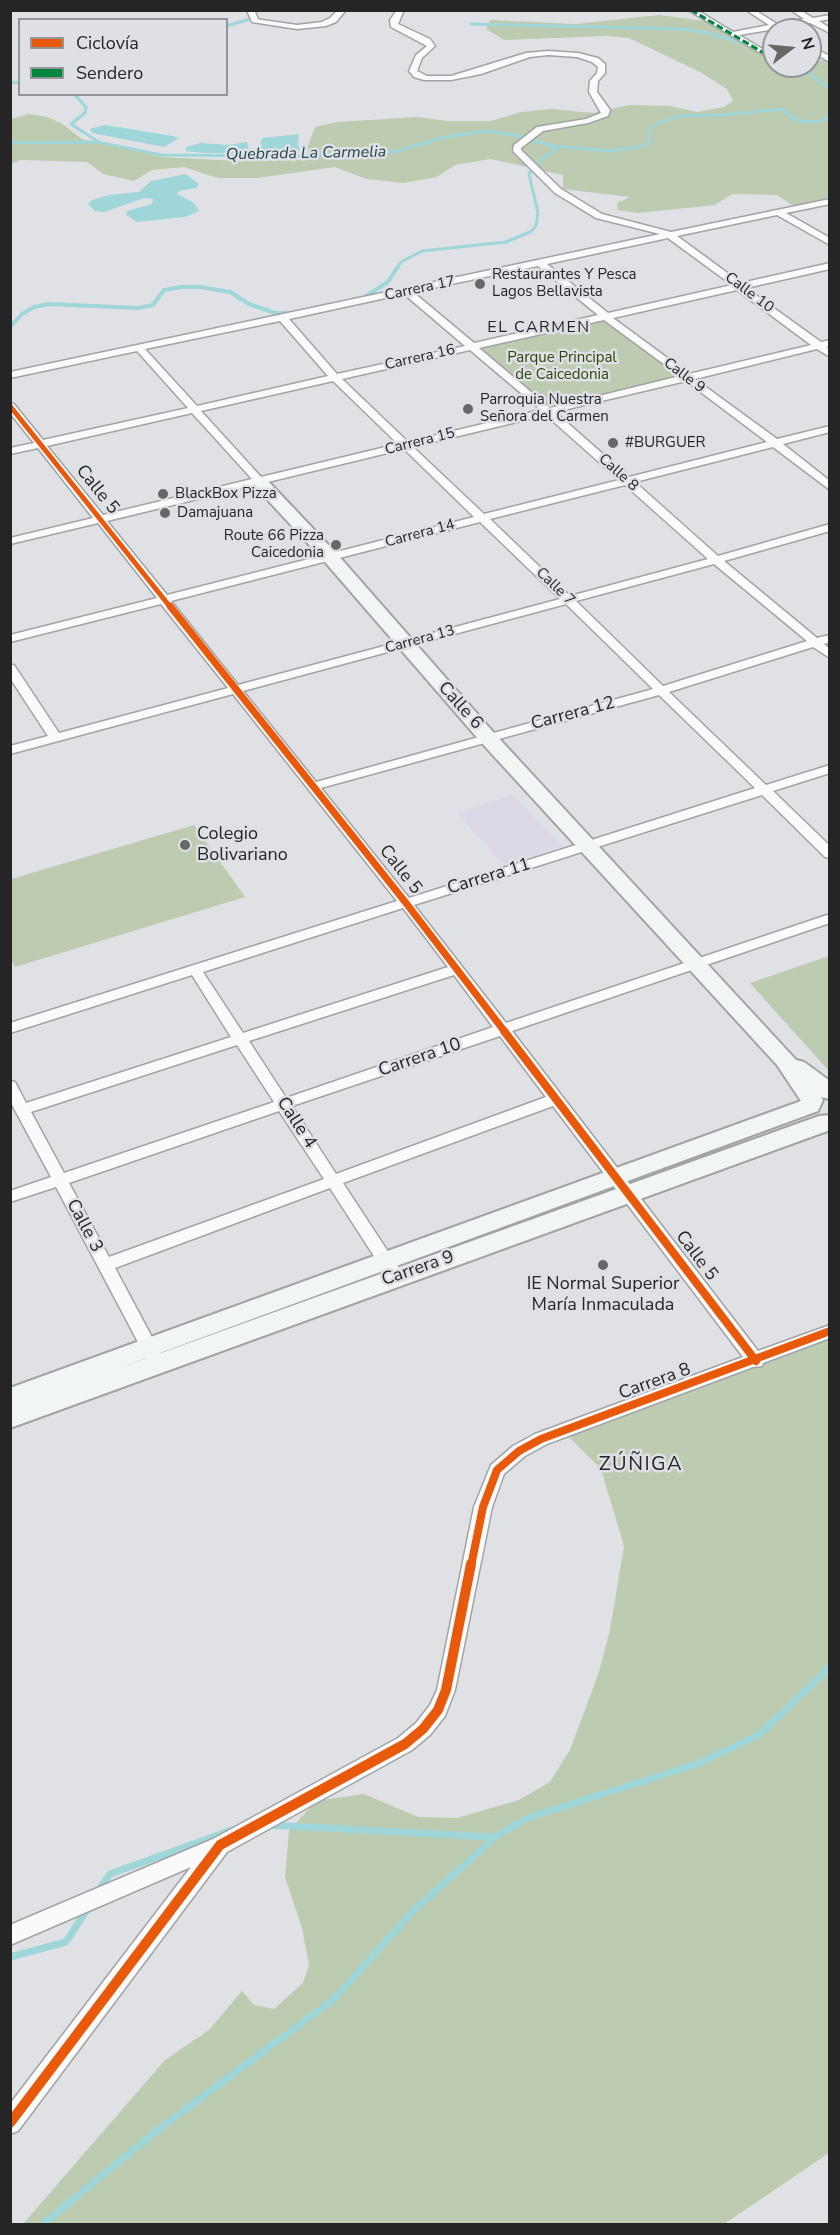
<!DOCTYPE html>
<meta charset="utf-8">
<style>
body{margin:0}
#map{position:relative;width:840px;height:2235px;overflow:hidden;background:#dfe1e4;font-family:"Nunito Sans",sans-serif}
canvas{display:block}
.frame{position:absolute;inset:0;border:12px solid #252527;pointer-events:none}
.legend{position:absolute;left:18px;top:18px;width:210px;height:78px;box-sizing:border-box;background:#dee0e5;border:2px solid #949599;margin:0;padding:8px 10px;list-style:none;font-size:18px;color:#252527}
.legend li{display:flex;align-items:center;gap:12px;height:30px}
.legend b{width:30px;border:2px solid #949599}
.north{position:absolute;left:762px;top:18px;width:60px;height:60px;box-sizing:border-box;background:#dee0e5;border:2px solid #949599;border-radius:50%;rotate:74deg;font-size:16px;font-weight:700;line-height:24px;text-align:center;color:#252527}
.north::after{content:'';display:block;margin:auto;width:21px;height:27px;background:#666769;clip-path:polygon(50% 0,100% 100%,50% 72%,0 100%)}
</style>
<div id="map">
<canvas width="840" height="2235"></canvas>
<div class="frame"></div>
<ul class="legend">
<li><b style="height:8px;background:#e8590c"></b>Ciclovía</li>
<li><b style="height:8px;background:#00873e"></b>Sendero</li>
</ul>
<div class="north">N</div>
</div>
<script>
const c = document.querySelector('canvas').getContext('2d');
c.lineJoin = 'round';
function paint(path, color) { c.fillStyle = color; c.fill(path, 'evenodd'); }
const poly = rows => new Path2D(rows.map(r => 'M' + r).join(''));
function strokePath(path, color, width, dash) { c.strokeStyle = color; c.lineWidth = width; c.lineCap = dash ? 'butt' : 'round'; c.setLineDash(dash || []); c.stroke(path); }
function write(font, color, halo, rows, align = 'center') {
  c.font = font + ' "Nunito Sans",sans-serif'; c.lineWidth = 5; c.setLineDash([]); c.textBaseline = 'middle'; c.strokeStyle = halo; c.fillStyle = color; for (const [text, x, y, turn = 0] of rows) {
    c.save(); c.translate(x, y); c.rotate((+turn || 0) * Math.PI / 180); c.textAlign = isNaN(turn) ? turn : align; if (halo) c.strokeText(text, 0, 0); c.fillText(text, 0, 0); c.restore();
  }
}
const commercial = poly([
 [513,795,563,846,504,865,457,813]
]);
const green = poly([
 [659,15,719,23,740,33,756,50,774,61,774,66,810,66,810,63,829,59,829,200,795,207,777,195,732,194,715,205,637,213,618,210,617,203,630,197,563,189,563,175,491,159,455,165,437,177,403,183,367,179,335,167,257,178,218,178,184,167,152,170,134,181,103,174,87,162,21,160,11,164,11,119,29,114,47,117,61,123,82,139,162,157,237,161,308,160,308,146,315,127,338,122,417,117,447,121,491,121,521,112,552,109,593,113,629,105,670,106,697,112,724,107,733,101,727,89,702,73,629,38,607,36,504,40,486,29,490,20,576,24],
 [605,316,686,378,548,411,472,346],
 [194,825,245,897,15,967,10,959,11,879],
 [829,956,830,1069,828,1070,750,983],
 [829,1337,829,2153,724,2224,23,2224,165,2060,209,2030,242,1991,254,2005,274,2009,303,1983,309,1965,302,1928,285,1877,289,1831,316,1801,364,1794,418,1817,457,1818,519,1800,550,1782,570,1750,599,1672,610,1630,624,1546,601,1469,565,1433]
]);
const water = poly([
 [105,125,172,136,179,138,164,147,92,133,90,129],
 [299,134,298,144,300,150,276,155,259,152,262,138],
 [247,142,249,151,240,153,204,153,186,151,186,147,201,143,228,145],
 [186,174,199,184,196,188,179,191,177,194,194,203,199,211,185,217,137,222,126,215,127,211,152,204,153,199,144,198,104,212,95,211,88,204,92,200,109,195,139,192,151,181]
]);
const streamFar2 = poly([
 [471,24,682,29,708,33,746,44],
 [226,26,254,18],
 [761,49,774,55],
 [799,66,830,89],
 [10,82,20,83],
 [74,94,86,107,85,113,71,124,97,141],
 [10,143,98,142,161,155,291,156,394,152,444,137,487,131,514,135,551,146,610,151,640,147,649,143,650,130,656,124,678,116,723,115,781,109,794,119,806,122,820,121,830,116],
 [396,270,401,262,422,251,506,242,530,232,536,226,538,213,529,174,536,163,556,150,553,148]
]);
const streamFar1 = poly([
 [363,298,388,282,397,268],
 [10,327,22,314,34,307,49,304,137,308,153,305,164,290,181,287,200,287,230,292,249,304,275,313,293,313]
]);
const stream = poly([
 [268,1825,495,1837,527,1818,697,1764,760,1734,830,1667],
 [99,1890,110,1874,232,1830],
 [10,1957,66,1942,88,1908],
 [43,2224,159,2129,334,1999,413,1911,495,1837]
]);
const street = poly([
 [247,10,254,10,258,19,262,20,297,25,322,22,330,18,338,10,346,10,336,22,326,26,297,29,252,22,247,10],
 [397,10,404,10,398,24,430,39,435,46,422,58,417,71,427,76,451,76,526,53,548,51,578,53,598,58,605,64,605,73,598,81,597,92,610,110,608,116,588,123,543,131,521,148,521,150,561,189,602,214,671,232,830,199,830,204,786,213,830,238,830,245,777,215,677,236,741,283,830,263,830,269,746,288,821,342,830,340,830,346,826,347,830,349,830,357,817,349,695,379,777,439,830,426,830,432,783,444,830,481,830,490,773,447,635,482,718,556,830,524,830,531,724,561,817,638,830,635,830,642,824,644,830,649,830,658,813,647,669,692,766,785,830,765,830,773,773,791,830,846,830,858,825,857,762,795,414,905,506,1023,830,914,830,923,512,1031,758,1351,830,1325,830,1338,763,1363,762,1366,753,1367,547,1444,525,1456,504,1474,492,1507,455,1690,445,1716,430,1735,412,1750,227,1852,18,2131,10,2134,10,2104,191,1867,10,1945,10,1925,213,1839,398,1738,416,1723,430,1705,437,1690,474,1507,491,1465,513,1446,535,1434,743,1357,553,1106,343,1183,402,1273,404,1277,402,1281,390,1281,330,1188,115,1268,162,1356,160,1361,154,1362,148,1361,56,1187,10,1202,10,1191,51,1177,10,1101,10,1081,15,1082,26,1103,231,1037,192,975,10,1033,10,1023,397,901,233,694,10,754,10,746,48,736,10,678,10,665,14,665,59,733,228,688,161,604,10,642,10,635,157,598,98,523,10,544,10,538,93,518,38,448,10,454,10,448,34,443,10,413,10,403,14,404,43,440,188,408,137,351,10,378,10,372,660,234,596,218,555,193,513,151,514,145,537,127,586,119,601,113,589,92,590,81,597,73,598,67,592,62,577,57,548,55,530,57,481,74,451,80,424,80,414,77,409,71,416,55,427,46,391,27,390,20,397,10],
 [668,238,732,285,608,313,547,264,668,238],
 [538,266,598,315,474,343,413,292,538,266],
 [737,290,811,345,689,374,613,318,737,290],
 [404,294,465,346,337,374,289,319,404,294],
 [604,320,680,376,550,408,479,348,604,320],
 [280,321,328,376,197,406,145,349,280,321],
 [470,350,541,410,408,442,342,379,470,350],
 [333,381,398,444,261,477,201,411,333,381],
 [686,381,767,442,629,477,555,412,686,381],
 [192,413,252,479,103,515,47,446,192,413],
 [546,415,619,480,484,514,413,447,546,415],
 [404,449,474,517,167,595,107,521,404,449],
 [625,485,708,559,570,596,490,519,625,485],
 [480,522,560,599,238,685,171,601,480,522],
 [714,564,807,641,663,686,576,601,714,564],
 [566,604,653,689,316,782,243,691,566,604],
 [659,695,755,788,409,898,321,788,659,695],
 [403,908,448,967,243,1033,203,972,403,908],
 [454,975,493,1027,286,1098,249,1041,454,975],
 [500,1036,546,1097,336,1174,292,1106,500,1036],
 [237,1045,274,1102,64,1173,31,1112,237,1045],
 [279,1111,324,1179,109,1257,69,1183,279,1111],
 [688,10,697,10,733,32,769,25,746,10,755,10,777,24,804,19,791,10,800,10,813,18,830,15,830,19,819,21,830,28,830,33,810,23,782,27,780,30,775,29,739,35,774,56,774,61,688,10],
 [810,46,830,56,830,62,810,51,810,46]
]);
const secondary = poly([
 [259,476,265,478,337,554,494,733,796,1060,804,1062,830,1081,830,1099,821,1097,823,1100,818,1111,111,1371,819,1116,830,1115,830,1130,10,1428,10,1388,801,1101,777,1065,480,741,325,562,253,484,251,481,253,478,259,476]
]);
const quiet = poly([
 [691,10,774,59]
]);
const cyclewayFar3 = poly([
 [10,406,171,608]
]);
const cyclewayFar2 = poly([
 [170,606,406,903,505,1032]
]);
const cyclewayFar1 = poly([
 [504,1031,756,1361],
 [471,1566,483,1507,497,1470,519,1451,541,1439,830,1331]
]);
const cycleway = poly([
 [10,2123,220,1845,405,1744,423,1729,438,1710,446,1690,471,1564]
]);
const markers = [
 [480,284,6,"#666769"],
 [468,409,6,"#666769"],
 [613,443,6,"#666769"],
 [163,494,6,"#666769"],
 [165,513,6,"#666769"],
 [336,545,6,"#666769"],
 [185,845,6,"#666769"],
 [603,1265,6,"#666769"]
];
const farPoinames = [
 ["Restaurantes Y Pesca",492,275],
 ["Lagos Bellavista",492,292],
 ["Parroquia Nuestra",480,400],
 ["Señora del Carmen",480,417],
 ["#BURGUER",625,443],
 ["BlackBox Pizza",175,494],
 ["Damajuana",177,513],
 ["Route 66 Pizza",324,536,"right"],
 ["Caicedonia",324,553,"right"]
];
const farStreetnames = [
 ["Carrera 17",420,289,-12],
 ["Calle 10",749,293,37],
 ["Carrera 16",420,358,-13],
 ["Calle 9",684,376,37],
 ["Carrera 15",420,442,-14],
 ["Calle 8",618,473,42],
 ["Carrera 14",420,534,-15],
 ["Calle 7",555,587,44],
 ["Carrera 13",420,640,-15]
];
const farParknames = [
 ["Parque Principal",562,358],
 ["de Caicedonia",562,375]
];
const farWaternames = [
 ["Quebrada La Carmelia",306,154,-1]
];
const farNeighbourhoodnames = [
 ["EL CARMEN",539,328]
];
const streetNames = [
 ["Calle 5",97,490,51],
 ["Calle 6",460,706,48],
 ["Carrera 12",573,714,-15],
 ["Calle 5",400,870,52],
 ["Carrera 11",489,877,-17],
 ["Carrera 10",420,1058,-19],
 ["Calle 4",296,1123,57],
 ["Calle 3",84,1226,62],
 ["Calle 5",696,1256,53],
 ["Carrera 9",418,1269,-19],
 ["Carrera 8",655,1382,-20]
];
const poiNames = [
 ["Colegio",197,835],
 ["Bolivariano",197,856],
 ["IE Normal Superior",603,1285,"center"],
 ["María Inmaculada",603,1306,"center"]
];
const neighbourhoodNames = [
 ["ZÚÑIGA",641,1465]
];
paint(commercial, '#ddd8e5');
paint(green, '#bdcbb0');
paint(water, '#9fd6da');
strokePath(streamFar2, '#9fd6da', 3);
strokePath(streamFar1, '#9fd6da', 4);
strokePath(stream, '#9fd6da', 7);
strokePath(street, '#a2a3a5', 3);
strokePath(secondary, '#a2a3a5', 4);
paint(street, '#fafafb');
paint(secondary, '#f1f5f4');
strokePath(quiet, '#00873e', 3, [7, 3]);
strokePath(cyclewayFar3, '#e8590c', 5);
strokePath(cyclewayFar2, '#e8590c', 7);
strokePath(cyclewayFar1, '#e8590c', 8);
strokePath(cycleway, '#e8590c', 10);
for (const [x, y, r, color] of markers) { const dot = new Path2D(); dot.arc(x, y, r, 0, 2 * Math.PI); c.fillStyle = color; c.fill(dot); strokePath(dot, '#dee0e5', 2); }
write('15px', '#252527', '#dee0e5', farPoinames, 'left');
write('15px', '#252527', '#dee0e5', farStreetnames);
write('15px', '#2f4408', '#dee0e5', farParknames);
write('italic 16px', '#214648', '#dee0e5', farWaternames);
c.letterSpacing = '1.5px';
write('16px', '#252527', '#dee0e5', farNeighbourhoodnames);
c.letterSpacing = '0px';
write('18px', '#252527', '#dee0e5', streetNames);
write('18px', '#252527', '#dee0e5', poiNames, 'left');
c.letterSpacing = '1.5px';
write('20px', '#252527', '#dee0e5', neighbourhoodNames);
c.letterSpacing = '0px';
</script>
